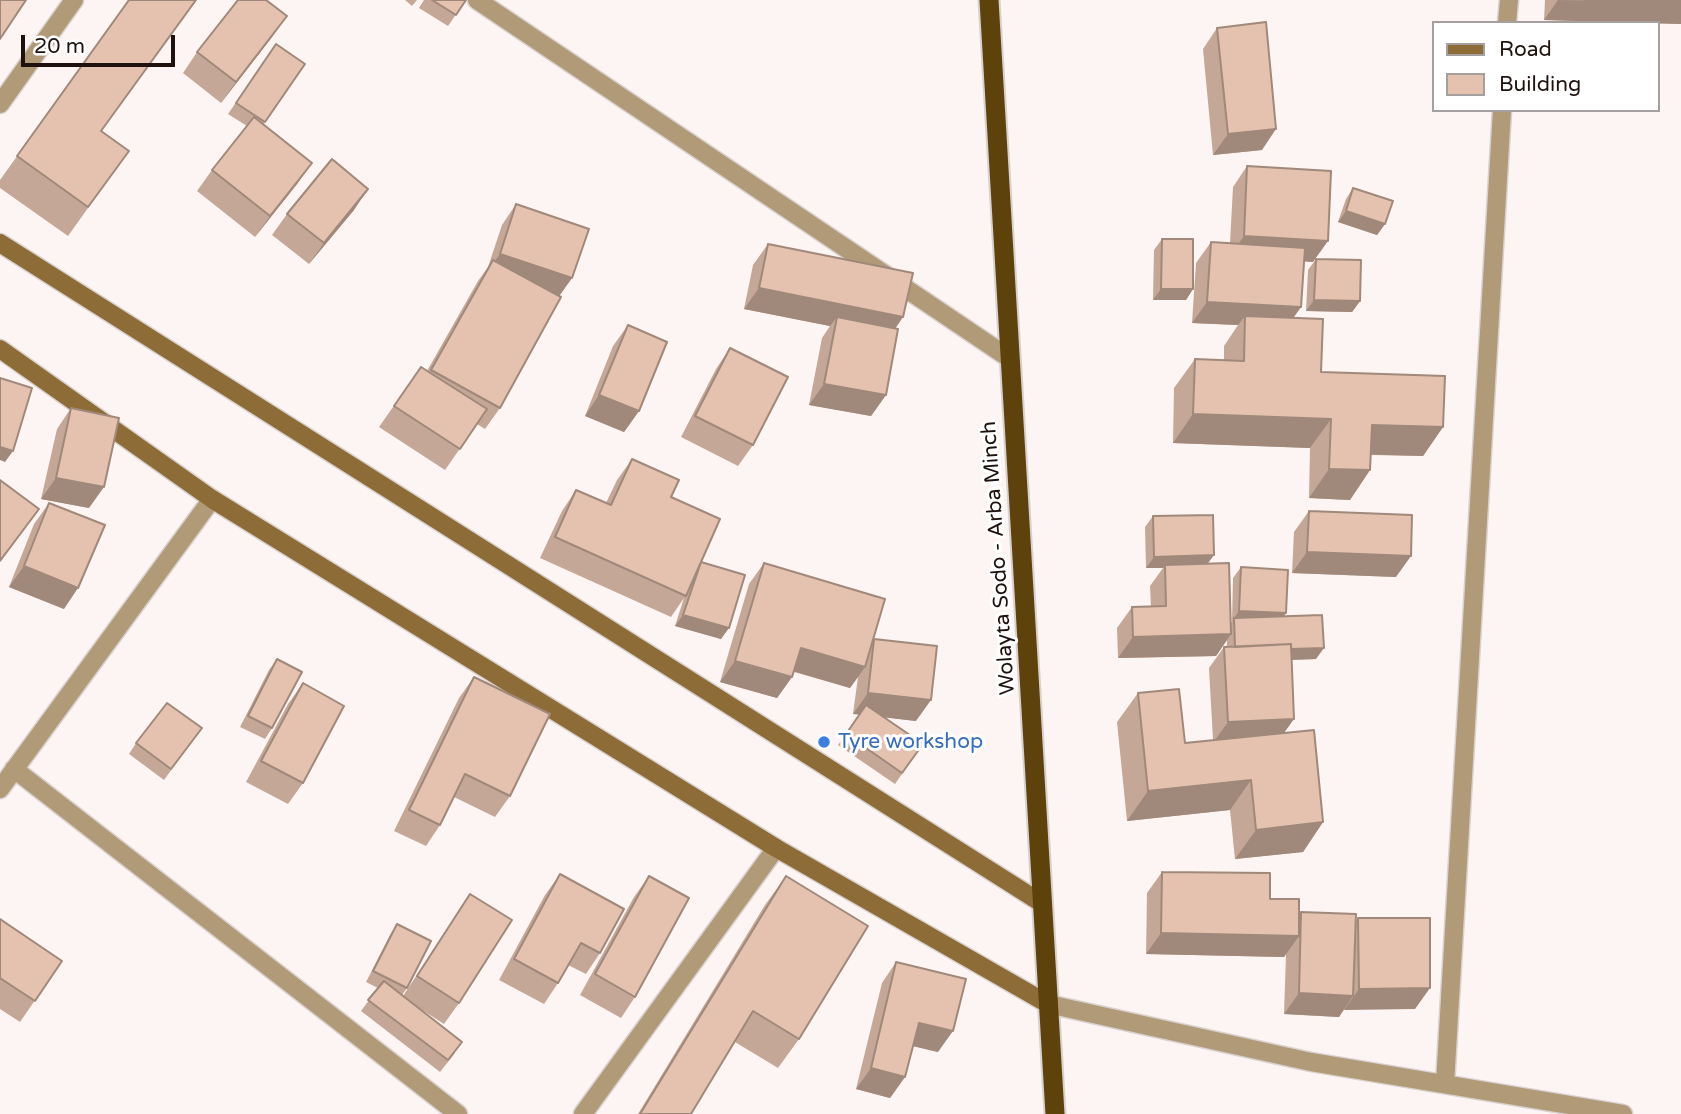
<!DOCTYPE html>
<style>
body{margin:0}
#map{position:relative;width:1681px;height:1114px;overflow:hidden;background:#fdf5f3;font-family:"Varela Round",sans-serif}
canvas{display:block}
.legend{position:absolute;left:1432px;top:21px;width:228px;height:91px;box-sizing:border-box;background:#fff;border:2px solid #a5a09f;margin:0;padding:9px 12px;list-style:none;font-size:21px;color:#1f120e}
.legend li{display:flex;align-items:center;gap:14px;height:35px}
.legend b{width:35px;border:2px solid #a5a09f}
.scale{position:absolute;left:21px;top:35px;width:154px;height:32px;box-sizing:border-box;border:4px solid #1f120e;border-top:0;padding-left:9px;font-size:21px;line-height:24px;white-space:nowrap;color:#1f120e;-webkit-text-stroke:5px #fff;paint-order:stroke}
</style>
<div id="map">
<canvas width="1681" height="1114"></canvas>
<ul class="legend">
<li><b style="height:9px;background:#8d6c37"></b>Road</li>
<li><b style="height:19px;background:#e4c2af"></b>Building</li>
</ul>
<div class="scale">20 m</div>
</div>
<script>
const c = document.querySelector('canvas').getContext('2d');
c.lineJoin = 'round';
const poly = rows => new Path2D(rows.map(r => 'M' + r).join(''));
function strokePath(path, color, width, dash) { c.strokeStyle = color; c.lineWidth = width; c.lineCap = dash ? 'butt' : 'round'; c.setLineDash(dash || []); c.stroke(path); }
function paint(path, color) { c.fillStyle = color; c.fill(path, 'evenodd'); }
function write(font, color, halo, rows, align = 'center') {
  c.font = font + ' "Varela Round",sans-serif'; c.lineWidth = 6; c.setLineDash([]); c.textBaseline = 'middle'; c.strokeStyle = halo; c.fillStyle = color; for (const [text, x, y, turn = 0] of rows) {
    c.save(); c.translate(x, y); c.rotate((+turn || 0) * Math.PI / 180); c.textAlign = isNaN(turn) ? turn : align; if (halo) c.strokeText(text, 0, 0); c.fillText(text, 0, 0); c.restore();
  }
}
const minor = poly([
 [477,0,1009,358],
 [1507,23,1509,0],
 [0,104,74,0],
 [14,769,458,1114],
 [0,789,212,499],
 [1048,1004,1311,1062,1623,1114],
 [1445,1084,1502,110],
 [583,1114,776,848]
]);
const secondary = poly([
 [0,243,1043,904],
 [0,349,212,499,776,848,1048,1004]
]);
const trunk = poly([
 [989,0,1055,1114]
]);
const wall = poly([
 [129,0,102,132,108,180,68,236,0,188,0,180],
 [405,0,417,0,412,6],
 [424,0,466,0,448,26,419,8],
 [1545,0,1681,0,1681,24,1544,20],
 [287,16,272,37,221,103,183,73,197,52],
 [1217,28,1262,150,1213,155,1203,49],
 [276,44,305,64,263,125,312,163,297,184,255,237,197,191,212,170,247,126,228,114],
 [1247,166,1313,262,1304,261,1301,307,1293,318,1321,372,1443,427,1423,456,1371,455,1370,470,1350,500,1309,498,1310,448,1173,443,1174,388,1195,359,1224,360,1224,346,1238,325,1192,323,1196,263,1211,242,1230,243,1233,187],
 [1353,188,1385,224,1377,235,1338,222,1346,199],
 [516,204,572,278,559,296,500,408,485,429,477,424,445,470,379,427,421,367,427,371,478,281,488,267,502,225],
 [354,210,309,264,272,235,287,214],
 [1162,239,1193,289,1186,300,1153,300,1154,250],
 [768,244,895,328,886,395,871,416,809,405,822,338,830,326,744,309,753,265],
 [1316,259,1360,301,1352,312,1306,311,1308,270],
 [628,325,639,411,624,432,585,416,613,346],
 [730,348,753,445,738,466,681,437,716,369],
 [71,408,89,508,41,499,57,429],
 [632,459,671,497,701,562,721,639,675,626,684,598,671,617,540,558,562,511,576,490,606,503,617,480],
 [49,503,64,609,9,587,34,524],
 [1309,511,1396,577,1292,573,1294,532],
 [1153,516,1208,564,1231,623,1232,622,1233,578,1241,567,1284,616,1316,659,1291,660,1284,733,1323,822,1303,852,1235,859,1230,810,1127,821,1117,722,1138,693,1185,743,1213,740,1209,668,1224,647,1227,647,1227,640,1216,656,1118,658,1117,628,1132,607,1151,607,1150,586,1163,568,1146,568,1145,527],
 [764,563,873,641,874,639,916,721,884,717,923,744,895,784,838,745,860,714,853,714,858,677,850,688,794,672,792,677,777,698,720,682,749,584],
 [277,659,272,728,265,739,240,727,269,670],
 [474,677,510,796,495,817,454,797,440,825,426,846,394,831,459,698],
 [303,683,303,783,288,804,246,782,288,704],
 [202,728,164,780,129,754,136,743],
 [1162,872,1270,899,1299,915,1301,912,1356,921,1358,918,1415,1009,1344,1009,1339,1017,1284,1014,1286,954,1284,957,1146,954,1147,893],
 [560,874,600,953,586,974,568,965,558,983,544,1004,499,980,545,895],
 [649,876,635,997,621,1018,580,995,634,897],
 [786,876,799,1039,778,1068,735,1042,691,1114,638,1114,765,905],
 [470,894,459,1003,444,1024,416,1006,455,1053,440,1072,361,1011,378,988,366,982,390,935,397,924,407,988,402,995,403,996],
 [0,919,62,961,20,1022,0,1009],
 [896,962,938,1052,913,1046,905,1077,890,1098,856,1089,882,983]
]);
const shadedWall = poly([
 [1558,0,1681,2,1681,24,1544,20],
 [287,16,272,37,221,103,236,82],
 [1276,129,1262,150,1213,155,1228,134],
 [312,163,297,184,255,237,270,216],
 [368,189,354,210,309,264,324,243],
 [1346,211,1385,224,1377,235,1338,222],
 [1244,236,1328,241,1313,262,1229,257],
 [500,254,572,278,557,299,485,275],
 [759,288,903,317,889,338,837,317,830,326,744,309],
 [1161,289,1193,289,1186,300,1153,300],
 [1314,300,1360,301,1352,312,1306,311],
 [1207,302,1301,307,1286,328,1245,316,1238,325,1192,323],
 [824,384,886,395,871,416,809,405],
 [599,395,639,411,624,432,585,416],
 [1193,414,1331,419,1310,448,1173,443],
 [1372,425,1443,427,1423,456,1352,454],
 [0,447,13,451,5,462,0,460],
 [1329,469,1370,470,1350,500,1309,498],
 [56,478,104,487,89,508,41,499],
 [1307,552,1411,556,1396,577,1292,573],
 [1214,555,1206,566,1165,565,1163,568,1146,568,1154,557],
 [24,566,78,588,64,609,9,587],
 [1239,611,1286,613,1279,624,1234,618],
 [683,615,729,628,721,639,675,626],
 [1231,634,1216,656,1118,658,1133,637],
 [801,648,865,667,850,688,786,669],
 [1324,648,1316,659,1227,662,1235,650],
 [735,661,792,677,777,698,720,682],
 [868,693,931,700,916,721,853,714],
 [1294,719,1279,740,1213,743,1228,722],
 [1251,780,1230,810,1127,821,1148,791],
 [1323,822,1303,852,1235,859,1256,830],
 [1161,933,1299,936,1284,957,1146,954],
 [1430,988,1415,1009,1344,1010,1359,989],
 [1299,993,1353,996,1339,1017,1284,1014],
 [919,1023,953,1031,938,1052,904,1044],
 [871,1068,905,1077,890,1098,856,1089]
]);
const building = poly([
 [0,0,26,0,0,39,0,0],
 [129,0,196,0,101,131,129,151,88,207,17,156,129,0],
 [238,0,266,0,287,16,236,82,197,52,238,0],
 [432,0,466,0,456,15,432,0],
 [1585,0,1681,0,1681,2,1585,0],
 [1266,22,1276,129,1228,134,1217,28,1266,22],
 [276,44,305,64,265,122,236,103,276,44],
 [254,117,312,163,270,216,212,170,254,117],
 [332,159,368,189,324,243,287,214,332,159],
 [1247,166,1331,171,1328,241,1244,236,1247,166],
 [1353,188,1393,201,1385,224,1346,211,1353,188],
 [516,204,589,229,572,278,500,254,516,204],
 [1162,239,1193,239,1193,289,1161,289,1162,239],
 [1211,242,1305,248,1301,307,1207,302,1211,242],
 [768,244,913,273,903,317,759,288,768,244],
 [1316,259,1361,260,1360,301,1314,300,1316,259],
 [493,260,561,297,500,408,431,370,493,260],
 [1245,316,1323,319,1321,372,1445,376,1443,427,1372,425,1370,470,1329,469,1331,419,1193,414,1195,359,1244,361,1245,316],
 [837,317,898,329,886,395,824,384,837,317],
 [628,325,667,342,639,411,599,395,628,325],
 [730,348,788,377,753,445,695,416,730,348],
 [421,367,487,409,460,449,394,406,421,367],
 [0,378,32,388,13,451,0,447,0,378],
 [71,408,119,418,104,487,56,478,71,408],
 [632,459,679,480,671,497,720,519,686,596,555,537,576,490,611,505,632,459],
 [0,480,39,509,0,561,0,480],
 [49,503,105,525,78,588,24,566,49,503],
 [1309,511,1412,515,1411,556,1307,552,1309,511],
 [1213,515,1214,555,1154,557,1153,516,1213,515],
 [701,562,745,575,729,628,683,615,701,562],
 [764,563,885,599,865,667,801,648,792,677,735,661,764,563],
 [1229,563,1231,634,1133,637,1132,607,1166,606,1165,565,1229,563],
 [1241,567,1288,570,1286,613,1239,611,1241,567],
 [1322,615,1324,648,1291,649,1291,644,1235,647,1234,618,1322,615],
 [874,639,937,646,931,700,868,693,874,639],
 [1291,644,1294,719,1228,722,1224,647,1291,644],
 [277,659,302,672,272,728,248,716,277,659],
 [474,677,550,714,510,796,465,774,440,825,409,810,474,677],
 [303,683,344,706,303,783,261,761,303,683],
 [1179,689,1185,743,1314,730,1323,822,1256,830,1251,780,1148,791,1138,693,1179,689],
 [167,703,202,728,171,769,136,743,167,703],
 [866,705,923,744,902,773,846,734,866,705],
 [1162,872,1270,873,1270,899,1299,899,1299,936,1161,933,1162,872],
 [560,874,624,909,600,953,581,943,558,983,514,959,560,874],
 [649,876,689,898,635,997,595,974,649,876],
 [786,876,868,926,799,1039,753,1011,691,1114,640,1114,786,876],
 [470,894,512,920,459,1003,417,976,470,894],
 [1301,912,1356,914,1353,996,1299,993,1301,912],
 [1358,918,1430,918,1430,988,1359,989,1358,918],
 [0,919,62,961,35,1001,0,978,0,919],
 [397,924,431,941,407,988,373,971,397,924],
 [896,962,966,979,953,1031,919,1023,905,1077,871,1068,896,962],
 [384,981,462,1042,448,1060,368,1000,384,981]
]);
const markers = [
 [824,742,7,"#3f7fe0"]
];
const streetNames = [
 ["Wolayta Sodo - Arba Minch",999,558,-94]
];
const shopNames = [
 ["Tyre workshop",838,742]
];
strokePath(minor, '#d9d1ce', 21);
strokePath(secondary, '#d9d1ce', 21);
strokePath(trunk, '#d9d1ce', 23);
strokePath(minor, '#b09a78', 18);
strokePath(secondary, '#8d6c37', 18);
strokePath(trunk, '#5e420c', 19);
paint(wall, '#c4a796');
paint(shadedWall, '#a0887a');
paint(building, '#e4c2af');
strokePath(building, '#a0887a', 2);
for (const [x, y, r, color] of markers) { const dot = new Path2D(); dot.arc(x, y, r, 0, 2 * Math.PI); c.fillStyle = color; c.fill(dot); strokePath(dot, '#fff', 2.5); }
write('21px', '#1f120e', '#fff', streetNames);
write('21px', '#366cbe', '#fff', shopNames, 'left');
</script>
